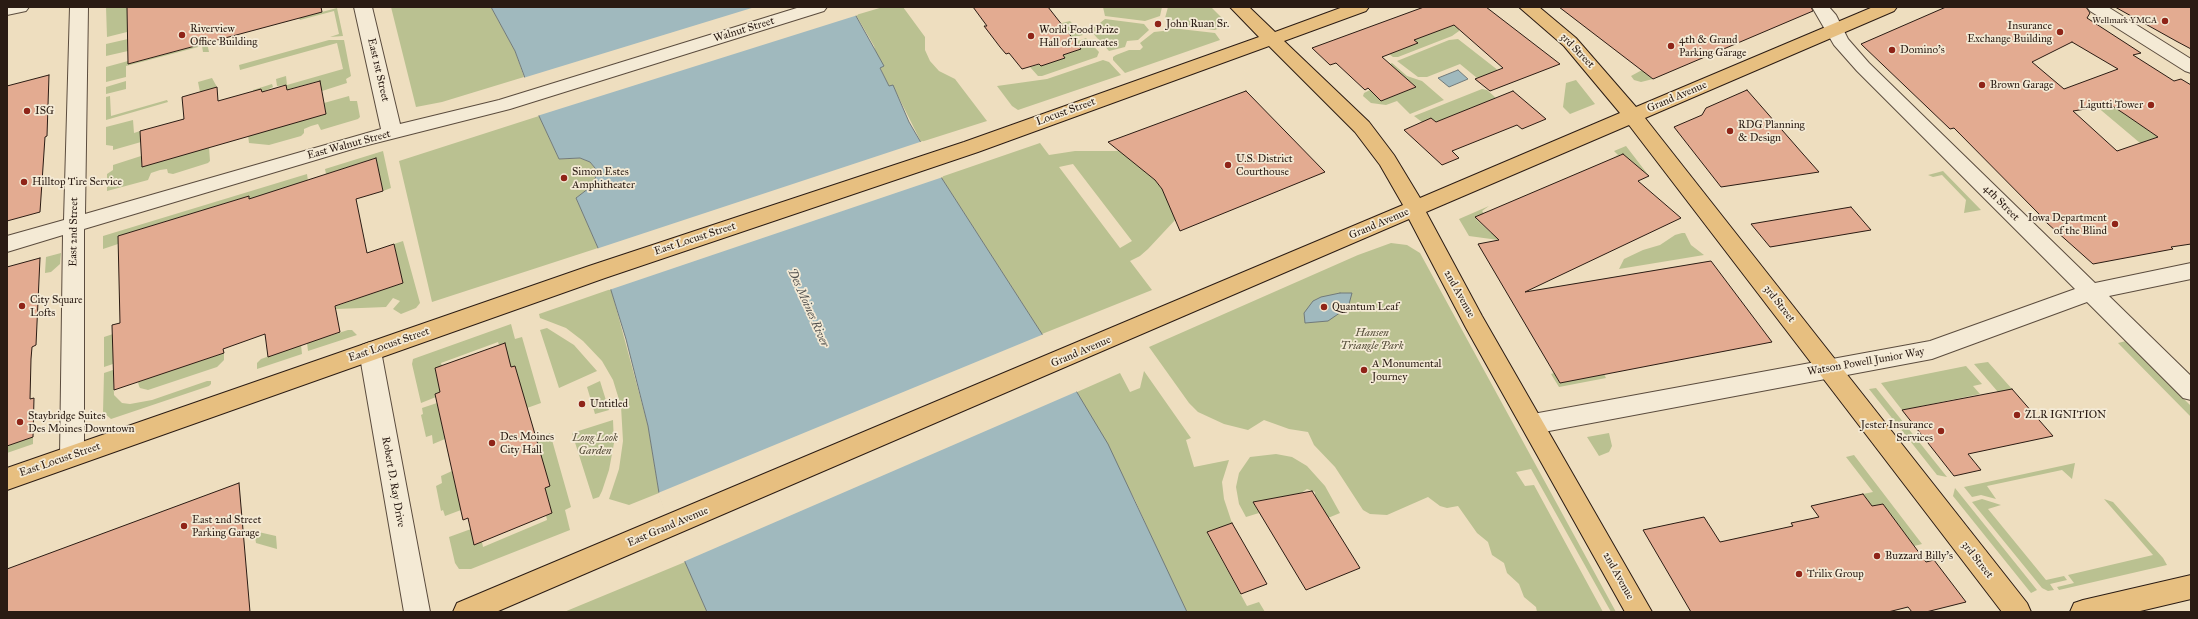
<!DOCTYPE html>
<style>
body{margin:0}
#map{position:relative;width:2198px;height:619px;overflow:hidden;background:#eedebf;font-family:"IM FELL Great Primer",serif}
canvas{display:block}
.frame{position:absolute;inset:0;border:8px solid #2a1b13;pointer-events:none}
</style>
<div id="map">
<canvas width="2198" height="619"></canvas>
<div class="frame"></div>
</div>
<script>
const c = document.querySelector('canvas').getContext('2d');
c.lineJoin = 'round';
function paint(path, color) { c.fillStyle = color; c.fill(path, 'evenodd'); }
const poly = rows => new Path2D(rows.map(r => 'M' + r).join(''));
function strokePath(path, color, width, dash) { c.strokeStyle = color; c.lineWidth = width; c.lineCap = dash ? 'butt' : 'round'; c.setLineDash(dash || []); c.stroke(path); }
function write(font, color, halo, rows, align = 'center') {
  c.font = font + ' "IM FELL Great Primer",serif'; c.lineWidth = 3.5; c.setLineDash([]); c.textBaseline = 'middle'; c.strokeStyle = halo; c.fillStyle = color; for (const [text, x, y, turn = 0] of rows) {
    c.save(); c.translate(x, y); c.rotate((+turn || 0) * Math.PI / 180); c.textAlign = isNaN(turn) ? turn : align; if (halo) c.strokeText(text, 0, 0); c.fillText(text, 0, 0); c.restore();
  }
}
const green = poly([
 [106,7,127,7,127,32,107,37],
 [391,7,491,7,515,51,524,77,442,102,416,107],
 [883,7,903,7,925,37,925,50,930,61,939,71,955,79,987,121,921,142,893,86,889,87,880,67,874,46,856,15],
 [1103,7,1162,7,1160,16,1145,21,1105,16],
 [1168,7,1211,7,1228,24,1215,30,1171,25,1165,18],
 [337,8,343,36,330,37,339,34,334,11,300,20,299,18],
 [1105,19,1144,24,1149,30,1138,40,1127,41,1125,47,1109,51,1089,29,1096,26],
 [1070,21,1083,35,1072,38,1067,33,1070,32,1062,23],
 [1459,23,1459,31,1452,36,1398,57,1393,57,1389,54,1417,43,1414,40],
 [1171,28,1215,33,1220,40,1125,73,1113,60,1113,57,1116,55,1129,50,1140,50,1143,47,1140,43,1154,32,1163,31],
 [1086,38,1099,52,1097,57,1042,76,1038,76,1030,67,1065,58,1063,55,1081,49,1075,42],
 [128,39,128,51,106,56,106,44],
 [1458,39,1508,78,1510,83,1496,89,1496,80,1488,74,1477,78,1460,64,1427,77,1418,77,1397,61,1449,40],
 [329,40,344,40,351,76,346,79,347,83,322,91,319,81,289,89,289,95,263,102,261,90,253,92,253,90,272,84,273,87,265,91,266,95,274,92,275,97,279,95,278,91,286,89,286,85,277,86,276,79,286,76,287,85,343,69,337,43,240,70,239,65],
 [207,43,209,52,203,52,202,46,126,66,126,77,106,82,106,67,128,61,129,64],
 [1103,60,1109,62,1121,75,1018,110,1012,106,997,86,1047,79],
 [1392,63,1407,76,1422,81,1444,100,1410,114,1397,101,1386,105,1371,103,1363,96,1364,93,1370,90,1381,101,1416,87,1397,70,1392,72,1385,66],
 [1642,70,1653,79,1641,82,1634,80,1631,76],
 [212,78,217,87,200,92,198,82],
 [1576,80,1595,104,1570,114,1563,107,1566,83],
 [126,81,126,89,106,94,106,87],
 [1482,89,1487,90,1496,98,1436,122,1422,122,1414,116],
 [2092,92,2158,137,2146,141,2146,148,2083,95],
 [110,96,111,116,167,100,168,102,106,120,106,97],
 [349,96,350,101,357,101,360,117,358,119,321,130,318,124,311,126,304,129,304,133,301,136,269,145,249,143,248,135,326,114,324,103],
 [539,116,559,159,580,158,590,162,595,168,596,176,593,185,576,198,598,248,432,302,399,161],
 [133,120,134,133,140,131,141,142,113,150,113,146,106,145,106,127],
 [1040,143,1049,155,1075,151,1120,151,1155,180,1162,189,1176,219,1148,249,1140,256,1130,261,1152,290,1042,334,941,177],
 [1073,164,1132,241,1120,248,1059,167],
 [1626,146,1649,176,1623,154,1613,157,1618,155,1614,151],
 [209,147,210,161,208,163,173,174,168,173,167,169,160,170,151,173,148,180,107,191,107,174,113,170,113,165,141,156,142,167],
 [383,151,391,188,383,191,376,158,326,174,325,169],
 [1943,171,1981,210,1964,213,1966,200,1942,175,1933,177,1928,175],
 [307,174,308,181,249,199,249,196,118,236,118,244,103,249,103,236],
 [1489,206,1482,211,1485,215,1476,219,1491,233,1500,229,1513,242,1469,236,1459,219],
 [1682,233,1685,233,1691,245,1704,255,1619,269,1624,259,1643,250,1660,245,1675,235],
 [403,241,420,303,416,308,401,314,393,309,400,301,393,298,386,307,336,309,336,306,403,283,394,244],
 [1391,243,1407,245,1420,253,1616,612,1611,612,1531,469,1516,472,1525,486,1534,485,1603,612,1537,612,1536,607,1524,597,1519,584,1507,573,1504,563,1492,555,1488,542,1477,533,1458,506,1447,508,1440,506,1428,497,1387,515,1370,514,1363,510,1335,467,1314,445,1308,432,1289,429,1264,420,1248,430,1224,424,1198,412,1189,403,1149,347,1358,255],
 [61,253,60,264,51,272,45,273,46,257],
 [611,289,648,426,659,493,629,505,609,499,619,469,623,441,621,406,613,380,602,361,583,341,566,328,540,318,539,314],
 [511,324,515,339,522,337,541,403,527,408,515,366,511,367,504,343,499,345,498,342,441,363,442,366,435,368,440,392,435,394,436,397,421,403,412,364,413,359],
 [547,328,574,345,597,371,559,388,540,330],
 [348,330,352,330,357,335,308,351,307,343],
 [113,334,113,364,104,367,104,337],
 [2126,341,2191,406,2191,417,2118,343],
 [301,345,302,354,257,369,257,363,261,359],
 [224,353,224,360,217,367,148,390,140,388,139,386,138,382],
 [1988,362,2012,389,1998,392,1974,364],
 [1966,366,1982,384,1973,386,1980,394,1902,410,1881,383],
 [113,370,114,395,122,403,130,404,152,400,207,381,211,381,211,384,209,386,111,419,103,412,104,373],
 [1144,371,1191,438,1186,440,1194,467,1229,460,1222,482,1224,499,1232,523,1207,533,1247,606,1259,602,1265,612,1187,612,1175,589,1135,500,1077,392,1120,373,1130,392,1140,388],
 [1554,373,1560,383,1604,374,1606,378,1559,387,1551,374],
 [600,381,609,410,595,414,587,387],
 [1876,388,1947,477,1937,475,1869,389],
 [437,403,445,439,433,444,432,435,426,437,421,415,423,414,422,408],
 [613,420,614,443,609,470,602,491,599,497,593,499,572,433],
 [550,433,571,507,565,510,570,530,471,569,459,569,455,563,449,537,471,529,482,542,483,547,547,520,546,515,552,513,545,488,549,486,536,438],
 [1609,433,1612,446,1609,452,1599,456,1587,437],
 [33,437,33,444,7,453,7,446],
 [1276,454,1292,457,1307,466,1325,486,1340,513,1328,518,1315,496,1315,492,1307,489,1301,493,1253,502,1259,513,1246,517,1239,504,1236,487,1239,473,1250,457],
 [1854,455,1922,544,1914,546,1883,504,1872,506,1863,494,1873,492,1846,457],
 [2075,463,2072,479,2062,470,1987,486,1996,499,1981,495,1972,497,1964,487],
 [452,471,461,510,445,516,443,510,441,511,436,486,442,483,441,476],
 [1955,488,2037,590,2031,593,1953,496],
 [1982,499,2001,505,1988,509,2046,580,2064,576,2067,580,2050,584,2054,590,2048,591,2042,588,1972,502],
 [2104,499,2113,502,2163,558,2167,565,2059,590,2057,587,2074,583,2068,575,2153,555],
 [254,531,276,536,277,549,256,543],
 [685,562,707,612,564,612]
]);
const water = poly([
 [491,7,851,7,884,66,880,68,889,86,893,85,909,122,941,177,1042,334,1108,444,1187,612,707,612,685,562,659,493,648,426,626,339,598,248,576,198,593,185,596,176,595,168,590,162,580,158,559,159,539,116,515,51,491,7],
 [1458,70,1468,79,1449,87,1438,78,1458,70],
 [1340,293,1352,293,1349,304,1344,310,1328,321,1305,323,1304,313,1313,301,1321,297,1340,293]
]);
const pier = poly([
 [755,7,853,7,858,15,537,116,523,78],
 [923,141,943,177,609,290,596,249],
 [1044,334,1078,391,683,562,658,493]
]);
const building = poly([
 [127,7,321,7,322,12,128,64,127,7],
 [973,7,1048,7,1081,49,1063,55,1065,58,1041,66,1039,64,1022,69,1009,53,1006,54,1000,47,984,26,987,26,973,7],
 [1424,7,1486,7,1560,64,1490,91,1475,79,1503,68,1454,25,1414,40,1418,43,1382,57,1416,87,1381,101,1368,88,1365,90,1336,63,1330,65,1312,48,1424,7],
 [1559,7,1811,7,1813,11,1653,79,1559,7],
 [1946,7,2086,7,2090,13,2087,18,2141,53,2133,55,2174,81,2181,79,2191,85,2191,244,2171,247,2173,249,2093,264,2038,215,2040,215,1954,128,1950,129,1861,44,1946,7],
 [2072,42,2118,69,2064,89,2032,62,2072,42],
 [2111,105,2126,115,2158,137,2117,151,2073,111,2111,105],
 [2115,7,2191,7,2191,49,2176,41,2115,7],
 [49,75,47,136,45,137,40,212,7,221,7,86,49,75],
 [320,81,326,114,142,167,140,131,184,119,182,97,217,87,218,101,261,89,262,92,286,85,287,90,320,81],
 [1747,90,1803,154,1819,172,1721,187,1674,127,1702,115,1706,108,1747,90],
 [1246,91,1325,172,1180,231,1162,189,1155,180,1108,142,1246,91],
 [1513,91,1546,119,1522,129,1517,125,1452,151,1459,158,1442,165,1404,130,1431,118,1436,122,1513,91],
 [1623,154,1649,176,1638,181,1681,218,1525,292,1711,261,1772,342,1560,383,1478,244,1499,240,1475,217,1623,154],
 [376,158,383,191,356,199,367,253,394,244,403,283,335,306,340,332,268,357,265,334,223,349,224,353,114,390,112,325,120,323,118,236,249,196,249,199,376,158],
 [1851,207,1871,230,1770,247,1751,224,1851,207],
 [40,258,36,345,32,347,31,359,30,399,34,398,33,437,7,446,7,267,40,258],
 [505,343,511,367,515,366,532,424,550,486,545,488,552,513,474,545,468,518,463,520,435,394,440,392,435,368,505,343],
 [2012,389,2053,436,1968,454,1981,470,1954,476,1902,410,2012,389],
 [239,483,250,612,7,612,7,569,239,483],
 [1312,491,1360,568,1306,590,1253,502,1312,491],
 [1863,494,1872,506,1883,504,1926,562,1934,560,1966,602,1926,612,1912,612,1908,607,1888,612,1691,612,1643,530,1704,517,1720,542,1793,526,1791,523,1819,517,1811,506,1863,494],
 [1232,523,1267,584,1241,594,1207,532,1232,523]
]);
const minor = poly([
 [7,7,29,7,26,11,7,15,7,7],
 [70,7,88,7,85,214,381,129,354,7,372,7,400,124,499,100,800,7,827,7,824,11,510,109,356,148,84,229,84,456,81,463,72,466,63,463,60,456,63,235,7,252,7,236,64,220,70,7],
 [1812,7,1829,7,1836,15,1848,39,1869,63,2095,283,2191,263,2191,279,2109,296,2191,376,2191,400,2183,398,2087,302,1932,359,1533,434,1525,431,1521,424,1525,417,1533,414,1930,341,2075,289,1857,71,1834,45,1812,7],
 [2087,7,2108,7,2191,59,2191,73,2185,71,2090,11,2087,7],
 [370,342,378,345,381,351,430,612,404,612,359,351,362,345,370,342]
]);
const major = poly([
 [1230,7,1249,7,1275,32,1343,7,1369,7,1366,11,1284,41,1369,122,1394,155,1420,198,1620,113,1564,46,1519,7,1539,7,1576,38,1636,107,1873,7,1897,7,1894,11,1645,118,2027,603,2031,612,2002,612,1629,125,1426,212,1482,316,1652,612,1625,612,1466,328,1409,219,496,612,453,612,457,603,1403,205,1380,165,1355,132,1269,46,978,152,605,278,7,490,7,468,589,266,964,142,1259,37,1230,7],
 [2191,575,2191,599,2136,612,2070,612,2074,603,2083,600,2191,575]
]);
const markers = [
 [2165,21,4,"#8f2418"],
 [1158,24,4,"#8f2418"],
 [2060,32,4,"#8f2418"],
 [182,35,4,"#8f2418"],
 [1031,36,4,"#8f2418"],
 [1671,46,4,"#8f2418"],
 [1892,50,4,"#8f2418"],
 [1982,85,4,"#8f2418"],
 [2151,105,4,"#8f2418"],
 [27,111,4,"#8f2418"],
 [1730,131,4,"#8f2418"],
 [1228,165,4,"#8f2418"],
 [564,178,4,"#8f2418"],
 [24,182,4,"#8f2418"],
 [2115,224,4,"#8f2418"],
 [22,306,4,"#8f2418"],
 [1324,307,4,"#8f2418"],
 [1364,370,4,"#8f2418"],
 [582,404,4,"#8f2418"],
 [2017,415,4,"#8f2418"],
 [20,422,4,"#8f2418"],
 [1941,431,4,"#8f2418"],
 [492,443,4,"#8f2418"],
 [184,526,4,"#8f2418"],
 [1877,556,4,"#8f2418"],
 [1799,574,4,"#8f2418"]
];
const farPoinames = [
 ["Wellmark YMCA",2157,21]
];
const poiNames = [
 ["John Ruan Sr.",1166,24],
 ["Insurance",2052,26,"right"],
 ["Exchange Building",2052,39,"right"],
 ["Riverview",190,29],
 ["Office Building",190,42],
 ["World Food Prize",1039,30],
 ["Hall of Laureates",1039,43],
 ["4th & Grand",1679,40],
 ["Parking Garage",1679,53],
 ["Domino's",1900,50],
 ["Brown Garage",1990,85],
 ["Ligutti Tower",2143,105,"right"],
 ["ISG",35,111],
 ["RDG Planning",1738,125],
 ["& Design",1738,138],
 ["U.S. District",1236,159],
 ["Courthouse",1236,172],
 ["Simon Estes",572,172],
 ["Amphitheater",572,185],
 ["Hilltop Tire Service",32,182],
 ["Iowa Department",2107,218,"right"],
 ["of the Blind",2107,231,"right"],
 ["City Square",30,300],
 ["Lofts",30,313],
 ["Quantum Leaf",1332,307],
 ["A Monumental",1372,364],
 ["Journey",1372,377],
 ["Untitled",590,404],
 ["ZLR IGNITION",2025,415],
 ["Staybridge Suites",28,416],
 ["Des Moines Downtown",28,429],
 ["Jester Insurance",1933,425,"right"],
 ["Services",1933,438,"right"],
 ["Des Moines",500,437],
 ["City Hall",500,450],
 ["East 2nd Street",192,520],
 ["Parking Garage",192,533],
 ["Buzzard Billy's",1885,556],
 ["Trilix Group",1807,574]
];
const streetNames = [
 ["Walnut Street",744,30,-17],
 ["3rd Street",1577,51,46],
 ["East 1st Street",378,70,77],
 ["Grand Avenue",1677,97,-23],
 ["Locust Street",1066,112,-20],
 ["East Walnut Street",349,145,-15],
 ["4th Street",2001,203,45],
 ["Grand Avenue",1379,224,-23],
 ["East 2nd Street",74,232,-89],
 ["East Locust Street",695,239,-18],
 ["2nd Avenue",1459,294,61],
 ["3rd Street",1779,304,52],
 ["East Locust Street",389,345,-19],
 ["Grand Avenue",1081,352,-23],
 ["Watson Powell Junior Way",1866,362,-10],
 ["East Locust Street",60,460,-19],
 ["Robert D. Ray Drive",393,482,80],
 ["East Grand Avenue",668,527,-23],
 ["3rd Street",1977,560,52],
 ["2nd Avenue",1618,576,61]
];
const parkNames = [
 ["Hansen",1372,333],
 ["Triangle Park",1372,346],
 ["Long Look",595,438],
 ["Garden",595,451]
];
const waterNames = [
 ["Des Moines River",808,308,66]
];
paint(green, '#bac191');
paint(water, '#a0b9be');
strokePath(water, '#717a7a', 1);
paint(pier, '#eedebf');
paint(building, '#e3ab91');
strokePath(building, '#2a1b13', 1);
strokePath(minor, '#5b4c3e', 2);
strokePath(major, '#2a1b13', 2);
paint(minor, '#f4ead5');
paint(major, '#e7bf80');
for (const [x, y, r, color] of markers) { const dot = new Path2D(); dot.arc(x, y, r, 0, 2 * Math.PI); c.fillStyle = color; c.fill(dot); strokePath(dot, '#f4ead5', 1.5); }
write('9px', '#2a1b13', '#f4ead5', farPoinames, 'right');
write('11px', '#2a1b13', '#f4ead5', poiNames, 'left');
write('11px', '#2a1b13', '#f4ead5', streetNames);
write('italic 11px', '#554d39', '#f4ead5', parkNames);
write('italic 12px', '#53524f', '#f4ead5', waterNames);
</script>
